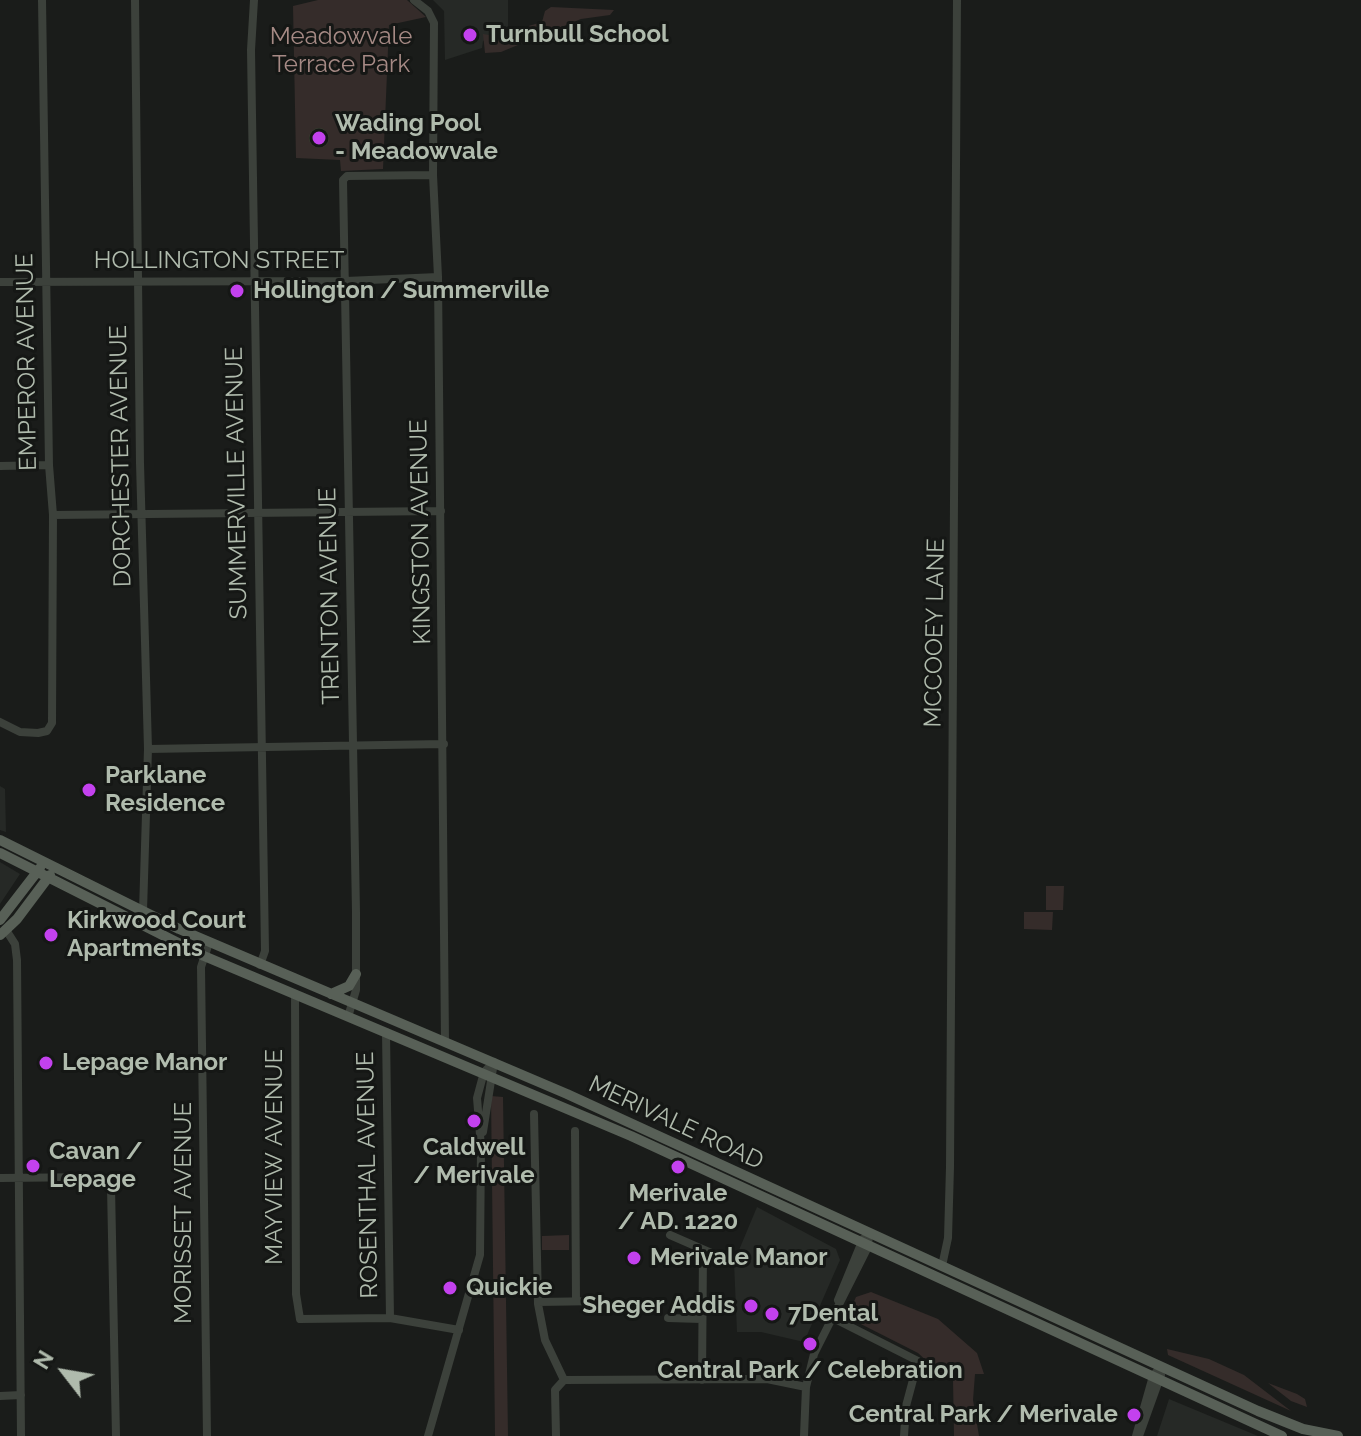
<!DOCTYPE html>
<style>
body{margin:0}
#map{position:relative;width:1361px;height:1436px;overflow:hidden;background:#1a1c1a;font-family:Raleway,sans-serif}
canvas{display:block}
.north{position:absolute;left:24px;top:1332px;width:80px;height:80px;-webkit-text-stroke:6px #151715;paint-order:stroke;rotate:301deg;font-size:22px;font-weight:700;line-height:32px;text-align:center;color:#b0bbad}
.north::after{content:'';display:block;margin:auto;width:28px;height:36px;background:#b0bbad;clip-path:polygon(50% 0,100% 100%,50% 72%,0 100%)}
</style>
<div id="map">
<canvas width="1361" height="1436"></canvas>
<div class="north">N</div>
</div>
<script>
const c = document.querySelector('canvas').getContext('2d');
c.lineJoin = 'round';
function paint(path, color) { c.fillStyle = color; c.fill(path, 'evenodd'); }
const poly = rows => new Path2D(rows.map(r => 'M' + r).join(''));
function strokePath(path, color, width, dash) { c.strokeStyle = color; c.lineWidth = width; c.lineCap = dash ? 'butt' : 'round'; c.setLineDash(dash || []); c.stroke(path); }
function write(font, color, halo, rows, align = 'center') {
  c.font = font + ' Raleway,sans-serif'; c.lineWidth = 6; c.setLineDash([]); c.textBaseline = 'middle'; c.strokeStyle = halo; c.fillStyle = color; for (const [text, x, y, turn = 0] of rows) {
    c.save(); c.translate(x, y); c.rotate((+turn || 0) * Math.PI / 180); c.textAlign = isNaN(turn) ? turn : align; if (halo) c.strokeText(text, 0, 0); c.fillText(text, 0, 0); c.restore();
  }
}
const built = poly([
 [433,0,508,0,508,29,483,41,482,48,445,60,444,11],
 [0,786,5,789,6,832,0,830],
 [0,862,20,874,0,904],
 [757,1207,836,1249,840,1260,804,1342,761,1332,737,1332,734,1262],
 [1169,1399,1258,1436,1157,1436]
]);
const green = poly([
 [318,0,407,0,426,17,389,25,383,169,341,171,340,160,296,158,293,6],
 [551,7,614,10,610,15,581,19,501,52,485,53,483,34,495,36,542,22,545,11],
 [1046,886,1064,886,1063,910,1046,910],
 [1024,912,1053,912,1052,930,1024,929],
 [491,1096,503,1097,508,1436,495,1436],
 [569,1235,569,1250,542,1250,542,1236],
 [871,1292,938,1319,977,1353,984,1374,975,1374,973,1400,979,1436,954,1436,953,1379,929,1371,930,1364,918,1353,847,1317,856,1297],
 [1167,1349,1209,1359,1244,1375,1291,1411,1168,1355],
 [1268,1383,1297,1394,1305,1399,1307,1407,1291,1401]
]);
const water = poly([
 '309 138a10 10 0 1 1 20 0a10 10 0 1 1-20 0Z'
]);
const minor = poly([
 [135,0,140,463,148,749,143,911],
 [254,0,251,50,265,951,260,965],
 [414,0,428,11,434,23,433,175,438,277,445,1042],
 [0,282,346,281,438,277],
 [0,466,49,465],
 [53,515,441,511],
 [0,722,20,732,38,733,47,731,52,723,53,515,49,465,42,0],
 [148,749,444,744],
 [6,930,15,944,17,960,21,1436],
 [295,994,296,1294,300,1319,390,1318,459,1330],
 [348,1017,356,990,356,912,343,180,347,176,433,175],
 [386,1032,390,1318],
 [534,1114,538,1304,545,1340,564,1380],
 [575,1131,576,1301],
 [483,1132,494,1062],
 [0,1178,100,1177,111,1187,116,1436],
 [670,1235,732,1262],
 [942,1266,948,1238,950,1167,957,0],
 [838,1300,863,1239],
 [538,1302,601,1301],
 [831,1317,918,1361,906,1406,904,1436],
 [668,1318,701,1319],
 [564,1380,767,1379,806,1387],
 [702,1380,703,1250],
 [0,1396,21,1395],
 [207,1436,201,967,209,943],
 [428,1436,480,1255,481,1147,477,1098,484,1072,494,1062],
 [556,1436,555,1390,564,1380],
 [804,1436,806,1387,814,1354,868,1247,869,1233],
 [1136,1436,1153,1376,1161,1366],
 [1139,1436,1161,1375]
]);
const major = poly([
 [0,840,179,929,567,1094,1258,1411,1303,1429,1338,1436],
 [0,853,204,956,631,1136,1282,1436],
 [0,920,40,868],
 [0,935,17,919,50,875],
 [331,994,349,986,356,974]
]);
const markers = [
 [470,35,8,"#c341ee"],
 [319,138,8,"#c341ee"],
 [237,291,8,"#c341ee"],
 [89,790,8,"#c341ee"],
 [51,935,8,"#c341ee"],
 [46,1063,8,"#c341ee"],
 [474,1121,8,"#c341ee"],
 [33,1166,8,"#c341ee"],
 [678,1167,8,"#c341ee"],
 [634,1258,8,"#c341ee"],
 [450,1288,8,"#c341ee"],
 [751,1306,8,"#c341ee"],
 [772,1314,8,"#c341ee"],
 [810,1344,8,"#c341ee"],
 [1134,1415,8,"#c341ee"]
];
const poiNames = [
 ["Turnbull School",486,35],
 ["Wading Pool",335,124],
 ["- Meadowvale",335,152],
 ["Hollington / Summerville",253,291],
 ["Parklane",105,776],
 ["Residence",105,804],
 ["Kirkwood Court",67,921],
 ["Apartments",67,949],
 ["Lepage Manor",62,1063],
 ["Caldwell",474,1148,"center"],
 ["/ Merivale",474,1176,"center"],
 ["Cavan /",49,1152],
 ["Lepage",49,1180],
 ["Merivale",678,1194,"center"],
 ["/ AD. 1220",678,1222,"center"],
 ["Merivale Manor",650,1258],
 ["Quickie",466,1288],
 ["Sheger Addis",735,1306,"right"],
 ["7Dental",788,1314],
 ["Central Park / Celebration",810,1371,"center"],
 ["Central Park / Merivale",1118,1415,"right"]
];
const parkNames = [
 ["Meadowvale",341,37],
 ["Terrace Park",341,65]
];
const streetNames = [
 ["HOLLINGTON STREET",219,261],
 ["EMPEROR AVENUE",27,362,-91],
 ["DORCHESTER AVENUE",121,456,-91],
 ["SUMMERVILLE AVENUE",237,483,-91],
 ["KINGSTON AVENUE",421,532,-91],
 ["TRENTON AVENUE",330,596,-91],
 ["MCCOOEY LANE",935,633,-89],
 ["MERIVALE ROAD",676,1123,25],
 ["MAYVIEW AVENUE",275,1157,-90],
 ["ROSENTHAL AVENUE",368,1175,-91],
 ["MORISSET AVENUE",184,1213,-90]
];
paint(built, '#262926');
paint(green, '#352c2a');
paint(water, '#384130');
strokePath(minor, '#3c413b', 8);
strokePath(major, '#586057', 10);
for (const [x, y, r, color] of markers) { const dot = new Path2D(); dot.arc(x, y, r, 0, 2 * Math.PI); c.fillStyle = color; c.fill(dot); strokePath(dot, '#151715', 3); }
write('bold 24px', '#b0bbad', '#151715', poiNames, 'left');
write('24px', '#a68a85', '#151715', parkNames);
write('24px', '#b0bbad', '#151715', streetNames);
</script>
